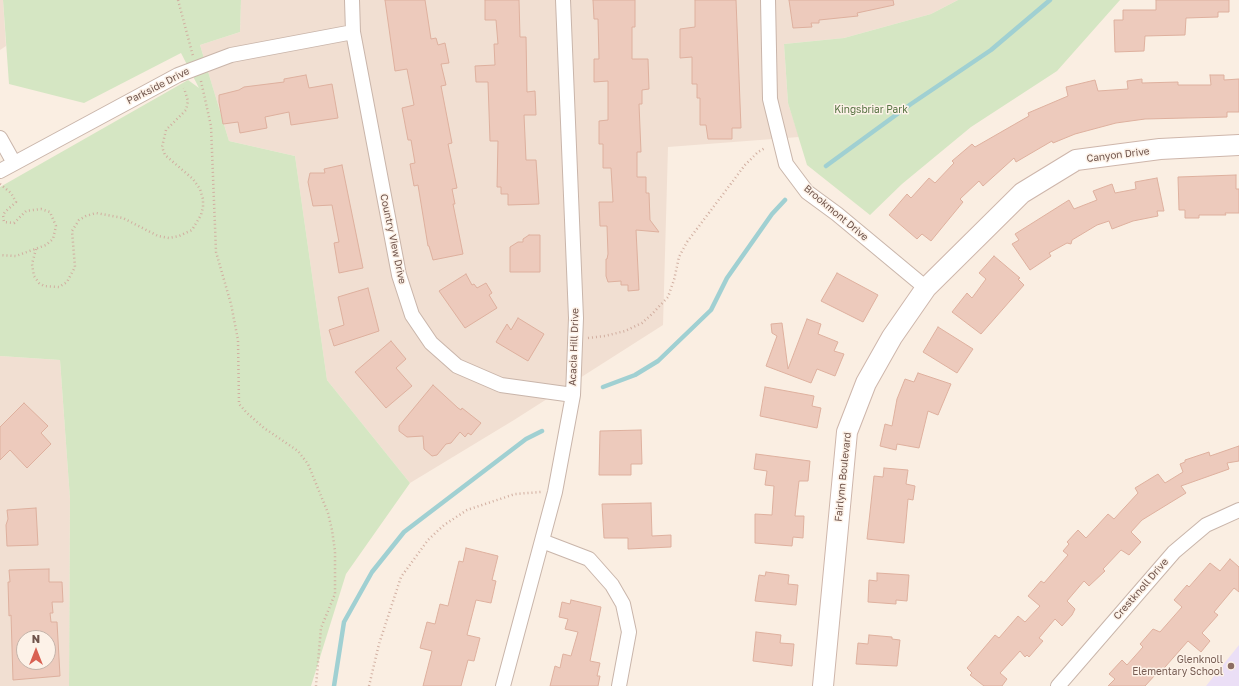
<!DOCTYPE html>
<style>
body{margin:0}
#map{position:relative;width:1239px;height:686px;overflow:hidden;background:#faeee2;font-family:"Golos Text",sans-serif}
canvas{display:block}
.north{position:absolute;left:16px;top:630px;width:40px;height:40px;box-sizing:border-box;background:#fdf2e8;border:1px solid #c4b3a9;border-radius:50%;rotate:0deg;font-size:11px;font-weight:700;line-height:16px;text-align:center;color:#6f544b}
.north::after{content:'';display:block;margin:auto;width:14px;height:18px;background:#d96152;clip-path:polygon(50% 0,100% 100%,50% 72%,0 100%)}
</style>
<div id="map">
<canvas width="1239" height="686"></canvas>
<div class="north">N</div>
</div>
<script>
const c = document.querySelector('canvas').getContext('2d');
c.lineJoin = 'round';
function paint(path, color) { c.fillStyle = color; c.fill(path, 'evenodd'); }
const poly = rows => new Path2D(rows.map(r => 'M' + r).join(''));
function strokePath(path, color, width, dash) { c.strokeStyle = color; c.lineWidth = width; c.lineCap = dash ? 'butt' : 'round'; c.setLineDash(dash || []); c.stroke(path); }
function write(font, color, halo, rows, align = 'center') {
  c.font = font + ' "Golos Text",sans-serif'; c.lineWidth = 3; c.setLineDash([]); c.textBaseline = 'middle'; c.strokeStyle = halo; c.fillStyle = color; for (const [text, x, y, turn = 0] of rows) {
    c.save(); c.translate(x, y); c.rotate((+turn || 0) * Math.PI / 180); c.textAlign = isNaN(turn) ? turn : align; if (halo) c.strokeText(text, 0, 0); c.fillText(text, 0, 0); c.restore();
  }
}
const residential = poly([
 [0,0,3,0,6,46,0,50],
 [241,0,958,0,931,14,844,38,784,44,788,103,799,137,668,147,663,325,514,420,410,483,327,380,295,156,229,141,200,45,240,32],
 [0,356,60,360,70,499,69,686,0,686],
 [24,638,48,638,48,662,24,662]
]);
const education = poly([
 [1239,645,1239,686,1206,686]
]);
const green = poly([
 [3,0,241,0,240,32,200,45,229,141,295,156,327,380,410,483,346,574,311,686,69,686,70,499,60,360,0,356,0,187,188,80,199,88,181,53,84,103,9,84],
 [958,0,1120,0,1057,71,971,127,902,184,870,215,807,165,788,103,784,44,844,38,931,14]
]);
const stream = poly([
 [826,166,911,104,991,50,1050,0],
 [603,387,635,375,658,361,711,310,727,278,772,214,785,200],
 [334,686,344,622,372,572,404,532,526,439,542,431]
]);
const building = poly([
 [385,0,425,0,431,39,436,38,438,45,445,43,449,63,441,64,446,85,441,86,452,143,448,144,457,188,452,189,455,204,453,204,463,254,433,260,429,246,428,246,418,185,414,186,410,164,415,163,411,140,408,140,402,108,414,105,407,69,395,71,385,0],
 [485,0,519,0,520,37,526,37,527,92,535,91,536,115,524,115,526,160,536,160,539,204,508,205,508,194,501,194,501,187,497,187,498,141,490,141,488,82,476,82,475,66,495,65,494,44,498,44,496,20,485,20,485,0],
 [593,0,635,0,635,27,632,27,632,59,648,59,649,89,642,90,642,104,639,104,641,152,637,152,637,177,646,177,646,193,649,193,650,220,659,232,636,230,639,290,628,291,628,285,621,285,621,281,608,282,606,276,606,259,607,259,608,254,607,226,600,226,599,202,613,202,611,168,603,168,603,144,599,144,599,121,608,120,608,81,594,82,594,59,599,59,598,19,594,19,593,0],
 [695,0,736,0,741,128,732,128,732,139,708,139,706,125,700,125,700,98,697,98,697,84,692,84,692,57,680,58,680,29,695,27,695,0],
 [789,0,893,0,894,5,857,13,858,16,819,20,819,23,811,23,812,27,793,28,789,0],
 [1156,0,1229,0,1229,12,1218,12,1218,17,1186,18,1185,35,1145,36,1144,51,1115,52,1114,20,1123,20,1123,10,1156,10,1156,0],
 [306,75,309,88,332,84,338,118,291,125,289,112,265,117,267,128,240,133,238,122,223,124,219,102,219,95,239,90,244,87,284,82,284,79,306,75],
 [1210,75,1224,75,1224,80,1239,79,1239,112,1227,112,1227,117,1145,119,1116,123,1075,134,1053,143,1052,141,1016,162,1014,158,983,186,979,181,960,199,963,202,931,241,922,234,917,239,889,215,907,194,911,198,929,178,935,183,954,163,952,161,972,144,975,147,1029,116,1028,113,1068,96,1066,87,1095,80,1098,91,1128,89,1127,81,1142,79,1142,83,1178,82,1178,85,1211,85,1210,75],
 [342,165,363,268,339,273,334,243,339,242,332,205,313,206,308,182,310,173,325,173,324,169,342,165],
 [1236,175,1236,189,1239,189,1239,213,1225,213,1226,215,1199,215,1199,218,1185,218,1185,210,1179,210,1178,177,1236,175],
 [1157,178,1164,211,1157,211,1158,216,1133,221,1112,229,1109,221,1097,225,1072,240,1071,244,1067,243,1049,253,1051,256,1030,270,1012,244,1019,240,1015,234,1069,200,1074,209,1097,200,1093,191,1112,184,1115,193,1136,189,1135,182,1157,178],
 [529,235,540,235,540,272,510,272,510,247,518,242,523,242,523,239,529,235],
 [994,256,1020,278,1018,279,1024,285,981,334,952,312,967,293,972,298,986,279,979,273,994,256],
 [837,273,878,295,863,322,821,301,837,273],
 [466,274,472,285,474,284,477,288,486,283,492,293,489,295,497,308,465,328,439,291,466,274],
 [368,288,379,331,334,346,329,330,344,325,338,297,368,288],
 [518,318,544,334,528,361,496,342,507,324,511,330,518,318],
 [807,319,821,324,818,334,838,342,834,351,844,354,835,376,817,369,811,383,766,366,777,336,772,333,771,324,782,323,788,369,807,319],
 [938,327,973,349,957,373,923,352,938,327],
 [391,341,406,359,396,368,412,386,386,408,355,372,391,341],
 [918,373,951,384,938,415,928,411,919,448,897,444,896,450,880,446,885,424,892,426,897,399,905,379,914,382,918,373],
 [433,385,458,408,461,410,462,408,481,423,471,435,468,433,465,437,460,432,451,443,446,444,437,455,432,456,424,449,423,436,407,437,399,431,399,426,433,385],
 [765,387,814,396,812,406,821,408,817,428,760,416,765,387],
 [24,403,48,426,41,433,51,444,27,468,10,450,0,460,0,427,24,403],
 [641,430,642,464,631,464,631,475,599,475,600,431,641,430],
 [1239,446,1239,461,1227,463,1229,469,1181,486,1186,493,1142,520,1131,532,1141,542,1129,555,1121,550,1103,569,1105,571,1089,586,1084,581,1067,601,1075,609,1072,615,1062,626,1055,619,1039,638,1043,641,1029,657,1027,655,1025,657,1020,651,1000,673,1007,679,1002,686,984,686,970,675,972,673,967,668,995,635,999,638,1018,616,1025,622,1040,606,1028,596,1041,581,1044,583,1068,555,1063,551,1069,544,1067,542,1078,530,1086,538,1108,514,1114,519,1138,493,1135,488,1158,474,1165,483,1183,472,1180,464,1185,462,1185,460,1209,452,1210,456,1239,446],
 [756,454,810,461,808,481,799,481,795,516,804,516,803,538,793,537,792,546,755,543,755,514,772,515,774,486,765,485,767,471,754,469,756,454],
 [884,468,908,470,906,484,915,486,913,500,908,499,904,543,867,539,874,476,883,477,884,468],
 [651,503,652,536,671,535,671,547,628,549,628,538,604,538,602,504,651,503],
 [36,508,38,545,7,546,6,525,8,519,7,510,36,508],
 [466,548,498,556,492,580,496,581,491,603,476,600,467,635,480,638,474,661,468,660,461,686,423,686,432,651,420,648,427,622,435,624,440,604,448,606,459,561,463,562,466,548],
 [1230,559,1239,567,1239,592,1234,588,1214,612,1218,615,1202,633,1210,641,1201,652,1188,641,1158,675,1156,674,1145,686,1108,686,1115,679,1109,674,1122,660,1127,665,1143,647,1140,644,1153,629,1160,632,1182,607,1174,600,1187,585,1189,587,1210,563,1220,571,1230,559],
 [49,569,49,582,62,582,63,602,52,602,53,613,50,613,51,622,57,622,60,676,13,680,11,615,9,616,8,582,10,582,9,570,49,569],
 [24,638,48,638,48,662,24,662,24,638],
 [766,572,789,575,788,584,798,585,796,605,755,601,759,575,765,576,766,572],
 [877,573,909,575,907,601,896,600,896,604,868,602,869,580,877,581,877,573],
 [571,600,601,607,590,661,600,663,597,676,600,676,598,686,550,686,555,666,560,668,563,654,571,656,578,632,565,629,568,619,559,617,562,602,570,604,571,600],
 [756,632,781,635,780,643,794,644,792,666,753,661,756,632],
 [869,635,892,637,892,639,900,640,897,666,856,664,858,643,868,644,869,635]
]);
const path = poly([
 [178,0,193,56],
 [201,81,211,126,216,252,231,304,238,340,239,404,247,413,264,428,298,451,308,464,328,513,332,530,335,551,335,594,321,628,316,686],
 [0,184,11,193,16,202,5,212,3,215,4,222,14,223,26,211,41,209,50,212,56,226,53,239,46,245,16,256,0,255],
 [36,249,32,264,34,276,39,283,44,286,59,287,67,282,75,267,72,231,79,220,86,216,96,213,123,218,158,236,169,238,179,236,192,230,201,215,203,207,203,199,200,189,193,179,165,155,162,147,166,130,186,110,188,101,184,88],
 [588,338,605,336,625,331,642,323,652,314,668,297,674,280,679,257,687,242,745,165,758,152,765,148],
 [369,686,379,644,401,577,428,540,444,525,467,510,515,494,541,492]
]);
const street = poly([
 [352,0,353,32,399,275,412,315,431,343,457,366,501,385,573,395],
 [768,0,770,99,786,164,807,192,837,214,926,288],
 [0,138,14,163],
 [0,171,178,75,231,55,353,32],
 [542,541,589,559,612,585,623,604,629,632,619,686],
 [503,686,555,492,573,395,576,318,563,0],
 [1058,686,1174,552,1206,525,1239,510]
]);
const secondary = poly([
 [823,686,847,432,866,383,892,337,926,288,1022,193,1076,160,1160,149,1239,145]
]);
const markers = [
 [1231,666,4,"#8d6e63"]
];
const streetNames = [
 ["Parkside Drive",158,86,-27],
 ["Canyon Drive",1118,155,-7],
 ["Brookmont Drive",836,213,40],
 ["Country View Drive",393,239,78],
 ["Acacia Hill Drive",574,347,-88],
 ["Fairlynn Boulevard",843,477,-84],
 ["Crestknoll Drive",1141,589,-49]
];
const parkNames = [
 ["Kingsbriar Park",871,110]
];
const educationNames = [
 ["Glenknoll",1223,660],
 ["Elementary School",1223,672]
];
paint(residential, '#f1dfd2');
paint(education, '#ebdff6');
paint(green, '#d5e6c3');
strokePath(stream, '#a0d0d2', 4.5);
paint(building, '#edcabc');
strokePath(building, '#deb09e', 1);
strokePath(street, '#c9b5aa', 16);
strokePath(secondary, '#ceb6ab', 22);
strokePath(path, '#d1aea0', 2.5, [1, 3]);
strokePath(street, '#fff', 14);
strokePath(secondary, '#fff', 20);
for (const [x, y, r, color] of markers) { const dot = new Path2D(); dot.arc(x, y, r, 0, 2 * Math.PI); c.fillStyle = color; c.fill(dot); strokePath(dot, '#fdf2e8', 1.5); }
write('10px', '#6f544b', '#fdf2e8', streetNames);
write('10px', '#587444', '#fdf2e8', parkNames);
write('10px', '#785e54', '#fdf2e8', educationNames, 'right');
</script>
